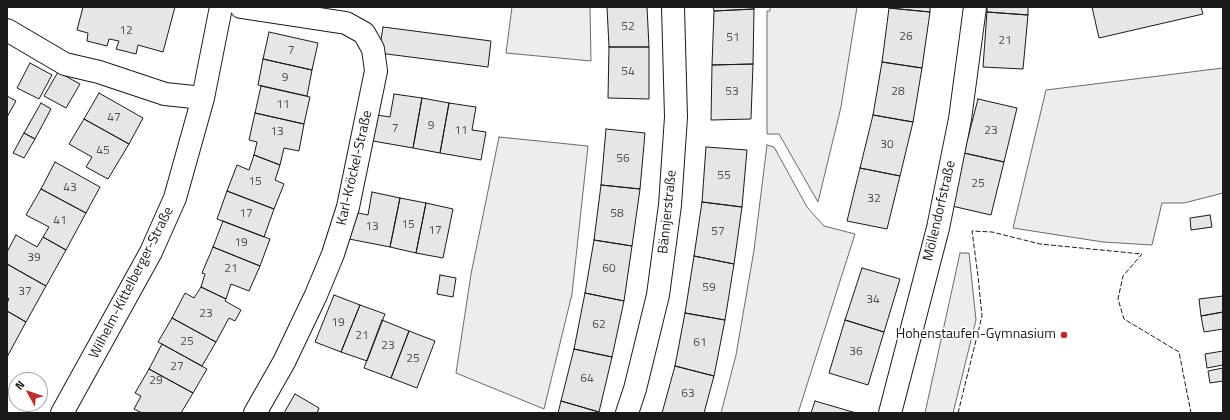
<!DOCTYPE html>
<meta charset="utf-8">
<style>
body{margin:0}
#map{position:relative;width:1230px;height:420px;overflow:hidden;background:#fff;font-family:"Titillium Web",sans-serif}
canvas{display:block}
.frame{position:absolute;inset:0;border:8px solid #1a1a1a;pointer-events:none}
.north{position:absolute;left:8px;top:372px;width:40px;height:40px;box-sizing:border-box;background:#fff;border:1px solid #a3a3a3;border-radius:50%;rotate:310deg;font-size:11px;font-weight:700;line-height:16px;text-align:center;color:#1a1a1a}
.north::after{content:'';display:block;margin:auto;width:14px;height:18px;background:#c62828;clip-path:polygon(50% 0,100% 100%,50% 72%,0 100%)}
</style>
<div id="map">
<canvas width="1230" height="420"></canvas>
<div class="frame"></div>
<div class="north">N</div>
</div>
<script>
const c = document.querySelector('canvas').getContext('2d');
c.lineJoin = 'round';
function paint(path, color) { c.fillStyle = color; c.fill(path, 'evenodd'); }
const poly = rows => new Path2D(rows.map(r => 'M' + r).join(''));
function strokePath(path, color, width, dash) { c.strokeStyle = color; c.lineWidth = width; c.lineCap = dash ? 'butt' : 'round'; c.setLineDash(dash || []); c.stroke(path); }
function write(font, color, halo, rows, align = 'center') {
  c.font = font + ' "Titillium Web",sans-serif'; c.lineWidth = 3; c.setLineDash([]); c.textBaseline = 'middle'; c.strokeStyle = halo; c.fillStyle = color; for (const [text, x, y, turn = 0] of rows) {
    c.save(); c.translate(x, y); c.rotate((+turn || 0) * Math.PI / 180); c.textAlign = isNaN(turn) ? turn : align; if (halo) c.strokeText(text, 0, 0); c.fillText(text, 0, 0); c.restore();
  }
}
const green = poly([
 [512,7,590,7,591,61,506,53,512,7],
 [770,7,857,7,841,107,818,202,779,134,767,134,767,11,770,11,770,7],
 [1223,68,1223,193,1184,203,1162,203,1152,245,1103,242,1013,228,1046,90,1223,68],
 [499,137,588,146,572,294,544,409,456,373,471,274,499,137],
 [767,145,774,147,807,207,824,226,855,234,798,413,721,413,736,355,754,250,767,145],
 [960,253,969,253,976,320,953,413,925,413,960,253]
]);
const building = poly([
 [83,7,175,7,163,52,138,45,136,54,116,49,119,41,109,39,107,46,87,41,88,33,77,30,83,7],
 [607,7,647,7,649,47,609,47,607,7],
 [713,7,754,7,754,9,714,11,713,7],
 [889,7,930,7,930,12,889,8,889,7],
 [987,7,1028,7,1028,15,987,12,987,7],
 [1092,7,1201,7,1203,14,1099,38,1092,7],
 [889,8,930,12,922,68,882,62,889,8],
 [754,9,753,64,712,65,714,11,754,9],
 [987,12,1028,15,1023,69,983,67,987,12],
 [383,27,491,41,488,67,379,53,383,27],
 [269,32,318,43,312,70,263,59,269,32],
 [609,47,649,47,649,99,608,98,609,47],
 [263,59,312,70,307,96,258,85,263,59],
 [882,62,922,68,913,122,873,115,882,62],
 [30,63,52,75,39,99,17,88,30,63],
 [753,64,751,119,711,120,712,65,753,64],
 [58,72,80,84,66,108,44,96,58,72],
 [261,86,310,97,304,124,255,113,261,86],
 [99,93,143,118,129,144,84,119,99,93],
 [394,94,422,98,413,148,373,141,377,115,390,117,394,94],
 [7,96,16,101,7,117,7,96],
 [422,98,449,103,440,153,413,148,422,98],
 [978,99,1017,108,1004,162,964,153,978,99],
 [41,103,51,109,35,139,24,133,41,103],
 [449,103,476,107,472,130,486,132,481,160,440,153,449,103],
 [255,113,304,124,299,151,284,148,280,165,254,155,257,142,249,140,255,113],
 [873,115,913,122,900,176,860,168,873,115],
 [84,119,129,144,108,179,86,167,92,157,69,144,84,119],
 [606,129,645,133,640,189,601,185,606,129],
 [24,133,35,139,24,158,13,153,24,133],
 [706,147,747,150,742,207,702,202,706,147],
 [964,153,1004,162,991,215,952,206,964,153],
 [254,155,280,165,275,180,284,184,274,209,227,191,237,165,249,170,254,155],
 [55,162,100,187,86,213,41,189,55,162],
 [860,168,900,176,887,229,847,221,860,168],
 [601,185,640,189,632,246,594,240,601,185],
 [41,189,86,213,66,250,43,237,49,227,26,215,41,189],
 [227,191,274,209,264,237,217,219,227,191],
 [372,192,400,198,390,247,349,239,354,212,368,215,372,192],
 [400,198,426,203,416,253,390,247,400,198],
 [702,202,742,207,734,264,694,256,702,202],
 [426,203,453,209,443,258,416,253,426,203],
 [1210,215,1212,227,1191,230,1190,218,1210,215],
 [223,221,270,239,260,266,213,247,223,221],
 [16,235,37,247,43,237,66,250,46,286,7,264,7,252,16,235],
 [594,240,632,246,624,301,585,293,594,240],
 [213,247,260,266,249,291,231,284,226,299,201,287,205,274,202,273,213,247],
 [694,256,734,264,725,320,685,313,694,256],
 [7,264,46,286,26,322,7,311,7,303,9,299,7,297,7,264],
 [862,268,900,279,884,332,845,320,862,268],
 [440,275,456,278,453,297,437,294,440,275],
 [201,287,226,299,225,301,241,310,235,321,229,318,216,342,172,318,185,293,194,298,201,287],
 [585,293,624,301,612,357,574,349,585,293],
 [334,295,360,305,341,352,315,342,334,295],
 [1223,296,1223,312,1201,316,1199,299,1223,296],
 [360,305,385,314,367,361,341,352,360,305],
 [7,311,26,322,7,357,7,311],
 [1223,312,1223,329,1204,332,1201,316,1223,312],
 [685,313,725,320,714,376,675,366,685,313],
 [172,318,216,342,202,366,158,342,172,318],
 [382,320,409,331,391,378,364,368,382,320],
 [845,320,884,332,868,385,829,373,845,320],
 [409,331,435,341,417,388,391,378,409,331],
 [162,344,207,369,193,393,149,369,162,344],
 [574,349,612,357,599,412,561,401,574,349],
 [1223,351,1223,365,1207,368,1205,354,1223,351],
 [675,366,714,376,704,413,662,413,675,366],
 [1223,368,1223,381,1210,383,1208,371,1223,368],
 [149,369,193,393,181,413,142,413,134,409,141,396,135,393,149,369],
 [295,394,319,408,317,413,284,413,295,394],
 [561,401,599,412,599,413,558,413,561,401],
 [815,401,856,413,811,413,815,401]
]);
const minor = poly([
 [241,7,346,23,364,33,373,49,376,71,348,207,333,254,316,295,284,362,255,413],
 [7,30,65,64,99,72,165,94,203,98],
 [62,413,151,252,175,198,203,98,221,7],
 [627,413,635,389,658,295,670,205,676,117,673,7],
 [890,413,938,228,960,119,975,7]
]);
const fence = poly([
 [958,413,982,316,978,276,972,231,992,232,1040,244,1142,254,1123,276,1118,299,1124,319,1179,352,1191,413]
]);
const markers = [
 [1064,335,4,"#c62828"]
];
const numberNames = [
 ["52",628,27],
 ["12",126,31],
 ["26",906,37],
 ["51",733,38],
 ["21",1005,41],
 ["7",291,51],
 ["54",628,72],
 ["9",285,78],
 ["53",732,92],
 ["28",898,92],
 ["11",283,105],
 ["47",114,118],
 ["9",431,126],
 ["7",395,129],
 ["11",461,131],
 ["23",991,131],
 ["13",277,132],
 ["30",887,145],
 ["45",103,151],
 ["56",623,159],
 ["55",724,176],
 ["15",255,182],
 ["25",978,184],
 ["43",70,188],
 ["32",874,199],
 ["17",246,214],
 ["58",617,214],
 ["41",60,221],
 ["15",408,225],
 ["13",372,227],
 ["17",435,231],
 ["57",718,232],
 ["19",241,243],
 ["39",34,258],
 ["21",231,269],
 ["60",609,269],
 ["59",709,288],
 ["37",25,292],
 ["34",873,300],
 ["23",206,314],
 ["19",338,323],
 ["62",599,325],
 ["21",362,336],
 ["25",187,342],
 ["61",700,343],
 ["23",388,346],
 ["36",856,352],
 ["25",413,359],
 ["27",177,367],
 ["64",587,379],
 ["29",156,381],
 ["63",688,394]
];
const streetNames = [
 ["Karl-Kröckel-Straße",355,168,-77],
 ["Möllendorfstraße",940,211,-77],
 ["Bännjerstraße",668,212,-84],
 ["Wilhelm-Kittelberger-Straße",132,283,-63]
];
const poiNames = [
 ["Hohenstaufen-Gymnasium",1056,335]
];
paint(green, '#ededed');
strokePath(green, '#6a6a6a', 1);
paint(building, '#e6e6e6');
strokePath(building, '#1a1a1a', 1);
strokePath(minor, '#1a1a1a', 24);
strokePath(minor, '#fff', 22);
strokePath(fence, '#1a1a1a', 1, [5, 2]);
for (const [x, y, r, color] of markers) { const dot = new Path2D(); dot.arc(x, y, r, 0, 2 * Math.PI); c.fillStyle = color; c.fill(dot); strokePath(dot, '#fff', 1.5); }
write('12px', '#4d4d4d', null, numberNames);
write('14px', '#1a1a1a', '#fff', streetNames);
write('14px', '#1a1a1a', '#fff', poiNames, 'right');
</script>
